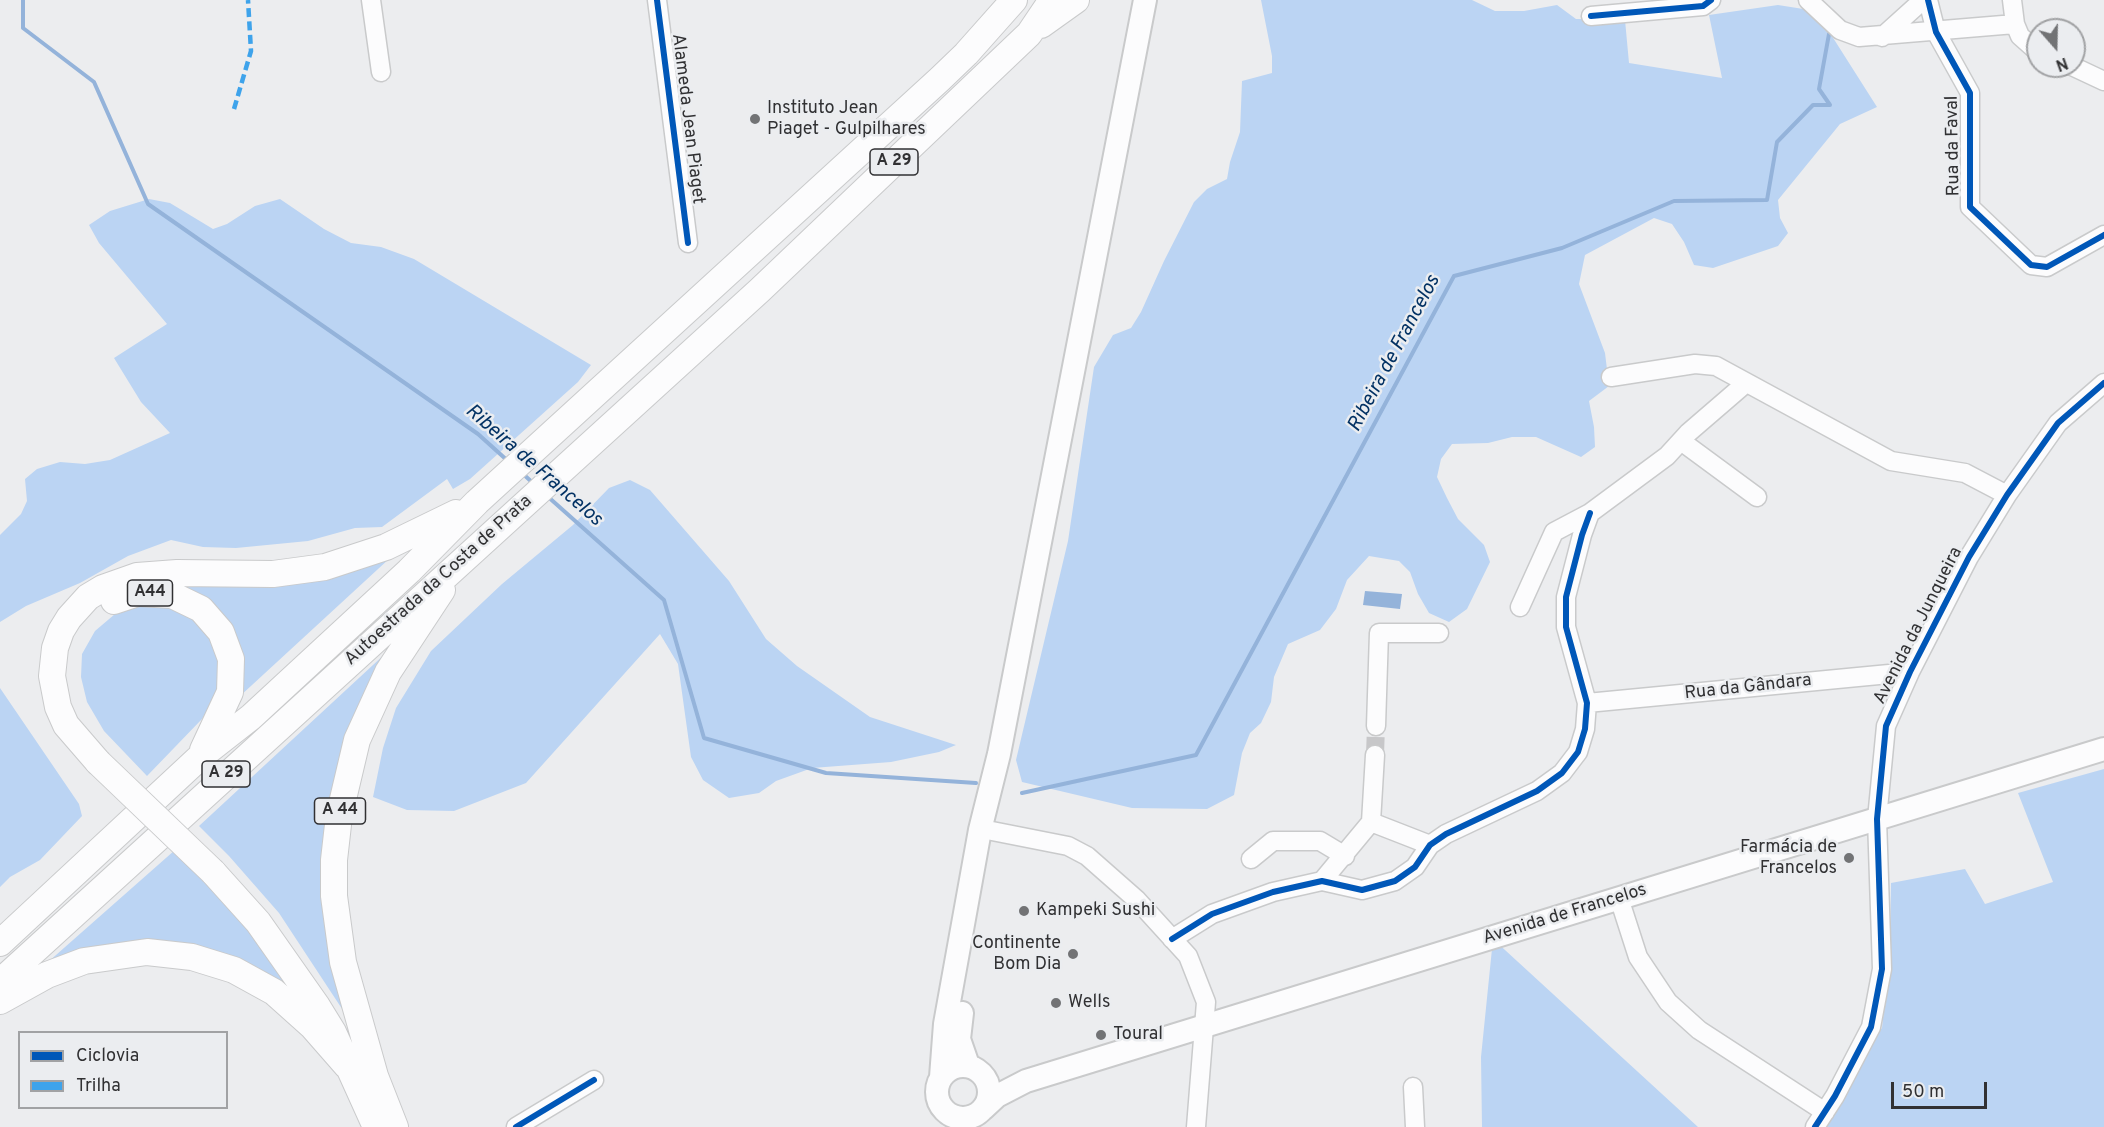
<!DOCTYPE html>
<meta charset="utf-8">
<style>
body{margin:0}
#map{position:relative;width:2104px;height:1127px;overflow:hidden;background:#ecedef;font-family:Overpass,sans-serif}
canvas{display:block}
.legend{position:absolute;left:18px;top:1031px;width:210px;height:78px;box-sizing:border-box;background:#ebedf0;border:2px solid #a1a2a4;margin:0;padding:8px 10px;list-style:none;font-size:18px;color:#313133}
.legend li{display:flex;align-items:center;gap:12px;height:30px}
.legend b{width:30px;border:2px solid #a1a2a4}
.north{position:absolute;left:2026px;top:18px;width:60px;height:60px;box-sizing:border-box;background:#ebedf0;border:2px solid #a1a2a4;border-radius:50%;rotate:160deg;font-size:16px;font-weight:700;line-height:24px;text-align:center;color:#313133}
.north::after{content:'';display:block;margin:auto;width:21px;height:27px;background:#727375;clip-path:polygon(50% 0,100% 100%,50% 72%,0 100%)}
.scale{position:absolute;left:1891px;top:1082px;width:96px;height:27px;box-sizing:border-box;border:3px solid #313133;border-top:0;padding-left:8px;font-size:18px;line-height:21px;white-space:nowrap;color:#313133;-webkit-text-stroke:4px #ebedf0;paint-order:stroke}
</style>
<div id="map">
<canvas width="2104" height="1127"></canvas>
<ul class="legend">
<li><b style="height:8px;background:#0057b8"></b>Ciclovia</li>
<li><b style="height:8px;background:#3ea3eb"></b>Trilha</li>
</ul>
<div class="north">N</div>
<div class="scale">50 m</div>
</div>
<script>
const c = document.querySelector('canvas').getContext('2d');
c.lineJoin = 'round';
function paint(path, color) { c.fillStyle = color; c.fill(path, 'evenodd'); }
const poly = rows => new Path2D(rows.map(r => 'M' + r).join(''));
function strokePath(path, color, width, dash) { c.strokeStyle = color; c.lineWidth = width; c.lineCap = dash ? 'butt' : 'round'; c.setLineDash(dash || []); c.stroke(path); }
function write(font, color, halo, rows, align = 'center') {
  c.font = font + ' Overpass,sans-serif'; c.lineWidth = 5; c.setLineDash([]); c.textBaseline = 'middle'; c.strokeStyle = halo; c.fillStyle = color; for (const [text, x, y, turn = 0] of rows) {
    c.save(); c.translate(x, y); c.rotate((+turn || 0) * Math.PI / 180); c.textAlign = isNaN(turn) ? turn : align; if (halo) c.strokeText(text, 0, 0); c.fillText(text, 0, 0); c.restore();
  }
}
const green = poly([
 [1261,0,1472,0,1495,11,1524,11,1557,5,1576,19,1625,20,1629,63,1722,78,1709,15,1778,5,1816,11,1877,107,1840,124,1778,200,1780,218,1788,233,1778,246,1713,268,1694,265,1684,242,1672,224,1654,218,1585,255,1579,284,1605,353,1609,386,1589,401,1594,427,1595,447,1581,457,1536,437,1512,437,1488,443,1452,444,1441,459,1437,477,1447,498,1458,519,1484,545,1490,562,1467,609,1449,622,1429,613,1418,594,1410,572,1399,561,1369,556,1347,580,1336,609,1320,630,1288,644,1274,677,1271,702,1261,723,1250,733,1242,753,1234,795,1207,809,1132,808,1022,782,1016,760,1068,541,1094,367,1113,335,1131,328,1141,312,1164,261,1194,202,1207,189,1227,179,1230,162,1240,132,1242,81,1272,73,1272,56],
 [149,199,170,203,213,229,227,224,255,206,280,199,324,229,351,243,381,247,414,259,591,365,578,382,470,479,453,489,447,479,382,527,355,528,308,541,236,548,203,547,171,540,128,556,80,583,26,606,0,622,0,535,21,514,27,501,25,479,37,469,60,462,85,464,110,460,170,433,141,402,114,358,167,324,99,243,89,225,110,211],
 [630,480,650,490,729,581,766,639,797,666,870,717,956,745,939,752,891,762,812,768,776,781,759,793,729,798,703,780,691,757,678,664,660,634,526,783,454,811,407,810,373,797,383,748,396,708,431,651,502,584,573,525,609,488],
 [390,558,239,697,242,681,166,581],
 [143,605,169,606,192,617,205,631,216,651,219,671,218,691,202,719,147,776,104,731,87,702,81,677,82,654,95,631,115,614],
 [400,640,336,797,350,1021,279,913,229,856,199,826],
 [0,688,79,804,82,816,40,860,10,877,0,887],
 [2104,769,2104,1127,1826,1127,1863,1052,1882,1028,1890,953,1891,883,1965,869,1985,904,2053,882,2018,793],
 [175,850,252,929,313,1016,222,959,39,970],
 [1493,939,1698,1127,1482,1127,1481,1057]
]);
const water = poly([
 [1365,591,1402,594,1400,609,1363,605]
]);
const stream = poly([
 [23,0,23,28,94,82,148,204,478,434,509,462],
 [522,473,534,484],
 [546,495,664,600,704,738,826,773,976,783],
 [1022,793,1196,755,1454,276,1562,248,1674,201,1767,200,1777,142,1813,105,1830,105,1819,89,1829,34]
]);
const minorTunnel = poly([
 [1375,755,1376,726]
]);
const minor = poly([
 [371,0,381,72],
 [657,0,688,243],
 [1808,0,1840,30,1859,37,2015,24],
 [1928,0,1936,32,1970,93,1970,207,2031,265,2047,267,2104,235],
 [2012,0,2015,24,2020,36,2038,52],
 [1591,16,1703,6,1711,0],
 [1882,37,1923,0],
 [2072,66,2104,81],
 [1611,377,1695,364,1716,366,1891,461,1965,473,2007,495],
 [1681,441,1757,497],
 [1520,607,1554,532,1590,513,1667,456,1688,433,1746,383],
 [1587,703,1910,672],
 [1376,726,1379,633,1439,633],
 [1371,822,1375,755],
 [992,831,1068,846,1087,856,1137,900,1188,956,1206,1002,1196,1127],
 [1251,859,1273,841,1320,841,1345,856],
 [1322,881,1371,822,1430,845],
 [1619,898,1638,957,1668,1002,1699,1030,1825,1112],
 [1172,939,1212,914,1273,892,1322,881,1362,890,1395,881,1415,867,1430,845,1446,834,1537,791,1562,773,1578,752,1585,729,1587,703,1566,627,1566,597,1582,535,1590,513],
 [1413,1087,1415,1127],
 [516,1127,594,1080],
 [1815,1127,1835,1096,1871,1027,1882,969,1877,819,1886,726,1910,672,1969,557,2007,495,2058,423,2104,383]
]);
const major = poly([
 [962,1013,959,1039,968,1065],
 '937 1092a26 26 0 1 1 52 0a26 26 0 1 1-52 0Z',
 [941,1077,945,1024,980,830,999,754,1145,0],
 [983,1109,997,1096,1026,1081,2104,749]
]);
const highway = poly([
 [1041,25,1076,0],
 [114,601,138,593,172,595,201,609,221,632,231,659,230,692,203,750],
 [98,762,66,725,58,707,52,676,55,648,61,631,69,618,88,597,103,588,137,576,177,573,273,574,325,567,386,547,456,513],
 [213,872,258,922,317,1006,333,1032,376,1127],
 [0,943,200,757,251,717,409,571,477,502,940,79,966,54,1014,0],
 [0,982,760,290,1029,34,1052,0],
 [0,1001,47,975,84,961,147,952,192,957,234,970,274,992,312,1026,347,1066],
 [395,1127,375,1076,343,962,334,896,334,860,339,816,357,740,388,672,442,590]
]);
const highwayBridge = poly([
 [98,762,213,872]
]);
const quiet = poly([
 [234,109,251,51,248,0]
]);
const cycleway = poly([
 [657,0,688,243],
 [1928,0,1936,32,1970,93,1970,207,2031,265,2047,267,2104,235],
 [1591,16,1703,6,1711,0],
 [1172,939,1212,914,1273,892,1322,881,1362,890,1395,881,1415,867,1430,845,1446,834,1537,791,1562,773,1578,752,1585,729,1587,703,1566,627,1566,597,1582,535,1590,513],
 [516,1127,594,1080],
 [1815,1127,1835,1096,1871,1027,1882,969,1877,819,1886,726,1910,672,1969,557,2007,495,2058,423,2104,383]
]);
const markers = [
 [755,119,6,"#727375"],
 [1849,858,6,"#727375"],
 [1024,911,6,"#727375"],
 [1073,954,6,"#727375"],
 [1056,1003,6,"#727375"],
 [1101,1035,6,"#727375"]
];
const shields = [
 [894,162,48],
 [150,593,45],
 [226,774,48],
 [340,811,51]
];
const shieldNames = [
 ["A 29",894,162],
 ["A44",150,593],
 ["A 29",226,774],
 ["A 44",340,811]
];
const poiNames = [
 ["Instituto Jean",767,109],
 ["Piaget - Gulpilhares",767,130],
 ["Farmácia de",1837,848,"right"],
 ["Francelos",1837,869,"right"],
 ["Kampeki Sushi",1036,911],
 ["Continente",1061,944,"right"],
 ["Bom Dia",1061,965,"right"],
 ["Wells",1068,1003],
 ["Toural",1113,1035]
];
const streetNames = [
 ["Alameda Jean Piaget",687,119,83],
 ["Rua da Faval",1954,146,-91],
 ["Autoestrada da Costa de Prata",439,581,-42],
 ["Avenida da Junqueira",1919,626,-63],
 ["Rua da Gândara",1748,688,-6],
 ["Avenida de Francelos",1565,915,-17]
];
const waterNames = [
 ["Ribeira de Francelos",1395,354,-62],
 ["Ribeira de Francelos",533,466,41]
];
paint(green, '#bbd4f3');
paint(water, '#94b3da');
strokePath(stream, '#94b3da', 4);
strokePath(minorTunnel, '#c7c7c9', 18, [18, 9]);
strokePath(minor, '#c9cacb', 21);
strokePath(major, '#c9cacb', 26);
strokePath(highway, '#c9cacb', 28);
strokePath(minor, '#fcfcfd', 18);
strokePath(major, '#fcfcfd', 22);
strokePath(highway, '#fcfcfd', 26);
strokePath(highwayBridge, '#c9cacb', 28, []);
strokePath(highwayBridge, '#fcfcfd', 26);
strokePath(quiet, '#3ea3eb', 4.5, [9, 4.5]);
strokePath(cycleway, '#0057b8', 6);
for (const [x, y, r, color] of markers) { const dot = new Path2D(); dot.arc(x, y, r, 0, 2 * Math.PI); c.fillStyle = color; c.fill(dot); strokePath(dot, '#ebedf0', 2); }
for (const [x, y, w] of shields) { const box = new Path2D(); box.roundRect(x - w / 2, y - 13, w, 26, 4.5); c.fillStyle = '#ebedf0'; c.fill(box); strokePath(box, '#313133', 1.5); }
write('bold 16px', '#313133', null, shieldNames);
write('18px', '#313133', '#ebedf0', poiNames, 'left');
write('18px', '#313133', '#ebedf0', streetNames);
write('italic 20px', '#033264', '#ebedf0', waterNames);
</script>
